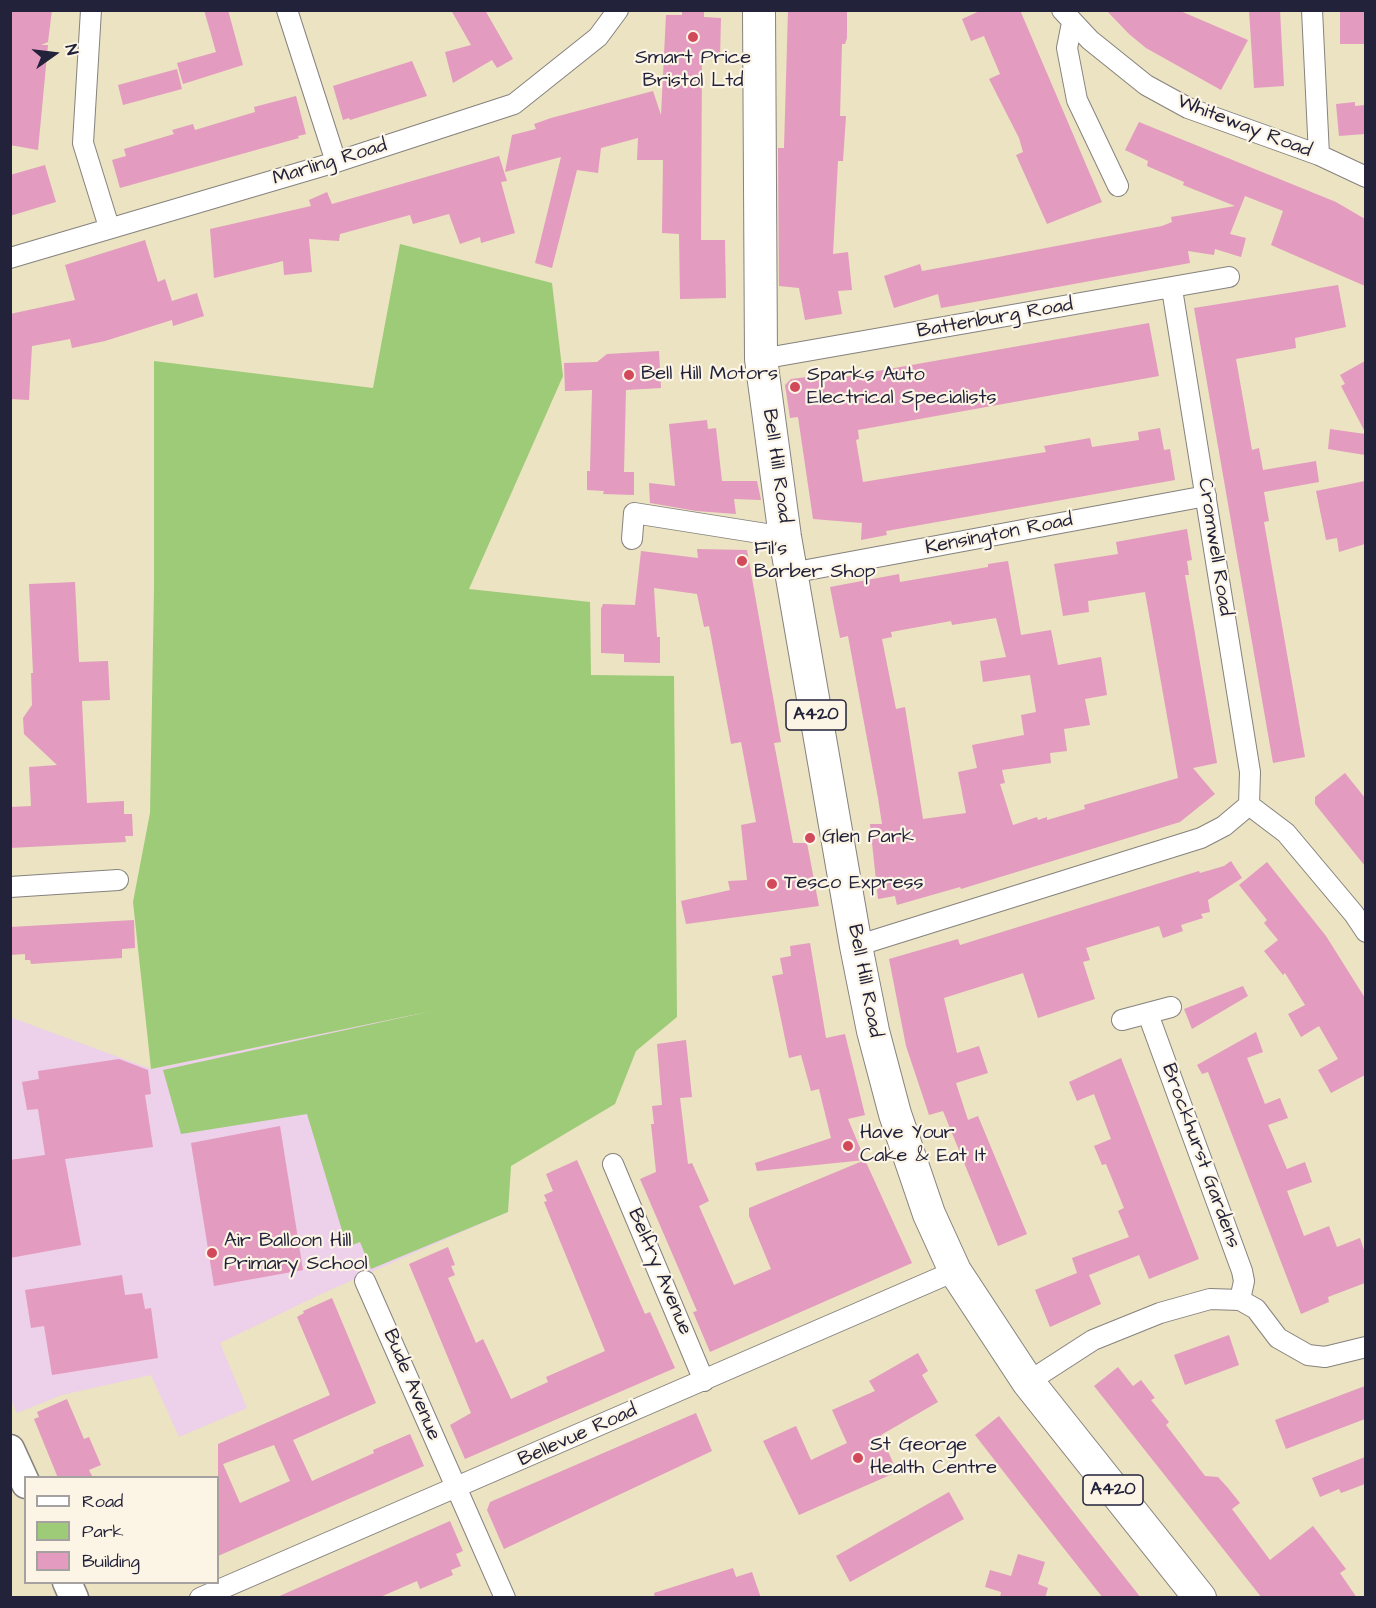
<!DOCTYPE html>
<style>
body{margin:0}
#map{position:relative;width:1376px;height:1608px;overflow:hidden;background:#ebe3c1;font-family:"Architects Daughter",sans-serif}
canvas{display:block}
.frame{position:absolute;inset:0;border:12px solid #22223b;pointer-events:none}
.legend{position:absolute;left:24px;top:1476px;width:195px;height:108px;box-sizing:border-box;background:#fcf5e5;border:2px solid #a5a1a1;margin:0;padding:8px 10px;list-style:none;font-size:18px;color:#22223b}
.legend li{display:flex;align-items:center;gap:12px;height:30px}
.legend b{width:30px;border:2px solid #a5a1a1}
.north{position:absolute;left:24px;top:24px;width:60px;height:60px;-webkit-text-stroke:4px #fcf5e5;paint-order:stroke;rotate:76deg;font-size:16px;font-weight:700;line-height:24px;text-align:center;color:#22223b}
.north::after{content:'';display:block;margin:auto;width:21px;height:27px;background:#22223b;clip-path:polygon(50% 0,100% 100%,50% 72%,0 100%)}
</style>
<div id="map">
<canvas width="1376" height="1608"></canvas>
<div class="frame"></div>
<ul class="legend">
<li><b style="height:8px;background:#fff"></b>Road</li>
<li><b style="height:16px;background:#9ecb78"></b>Park</li>
<li><b style="height:16px;background:#e39bbf"></b>Building</li>
</ul>
<div class="north">N</div>
</div>
<script>
const c = document.querySelector('canvas').getContext('2d');
c.lineJoin = 'round';
function paint(path, color) { c.fillStyle = color; c.fill(path, 'evenodd'); }
const poly = rows => new Path2D(rows.map(r => 'M' + r).join(''));
function strokePath(path, color, width, dash) { c.strokeStyle = color; c.lineWidth = width; c.lineCap = dash ? 'butt' : 'round'; c.setLineDash(dash || []); c.stroke(path); }
function write(font, color, halo, rows, align = 'center') {
  c.font = font + ' "Architects Daughter",sans-serif'; c.lineWidth = 4.5; c.setLineDash([]); c.textBaseline = 'middle'; c.strokeStyle = halo; c.fillStyle = color; for (const [text, x, y, turn = 0] of rows) {
    c.save(); c.translate(x, y); c.rotate((+turn || 0) * Math.PI / 180); c.textAlign = isNaN(turn) ? turn : align; if (halo) c.strokeText(text, 0, 0); c.fillText(text, 0, 0); c.restore();
  }
}
const built = poly([
 [514,994,508,1212,321,1294,220,1343,247,1408,179,1437,151,1375,62,1395,17,1413,10,1398,10,1017,151,1069]
]);
const green = poly([
 [400,244,552,283,563,376,469,589,590,602,591,675,674,676,677,1017,636,1051,615,1104,511,1166,508,1212,371,1269,360,1242,347,1247,307,1114,181,1134,163,1070,432,1011,151,1069,133,902,150,813,154,590,154,361,373,388]
]);
const building = poly([
 [10,10,52,10,48,42,41,45,48,45,38,150,10,145],
 [204,10,228,10,243,65,183,84,177,63,216,52],
 [451,10,485,10,513,59,497,68,492,60,453,83,445,52,471,45],
 [682,10,704,10,704,17,721,18,720,59,702,58,701,240,725,240,726,298,680,299,679,234,662,233,663,160,637,160,638,138,601,148,598,173,577,170,552,268,535,263,561,157,505,172,512,135,536,129,534,124,551,118,653,91,661,115,666,15,682,15],
 [788,10,847,10,847,38,845,44,842,44,840,116,846,116,843,161,838,161,833,254,848,252,852,290,838,291,842,314,805,320,799,288,779,286,778,148,784,148],
 [982,10,1020,10,1102,202,1047,224,1016,155,1023,152,1019,138,989,79,1000,74,984,36,971,41,962,19],
 [1106,10,1178,10,1248,40,1221,90,1146,48,1129,34],
 [1249,10,1280,10,1284,86,1254,88],
 [1340,10,1365,10,1365,44,1340,44],
 [412,61,427,96,350,120,349,118,343,120,333,86],
 [177,69,182,89,123,105,118,85],
 [296,96,306,134,298,136,299,138,120,188,112,160,126,156,124,149,174,134,172,130,193,124,195,130,255,112,254,107],
 [1355,102,1355,106,1365,105,1365,134,1339,136,1336,104],
 [1139,122,1336,202,1365,219,1365,286,1271,245,1283,211,1245,196,1230,234,1246,238,1241,257,1215,249,1214,255,1188,251,1190,263,941,308,938,294,894,308,884,276,920,264,922,271,993,258,1162,226,1172,222,1171,217,1235,206,1183,185,1184,182,1147,166,1148,161,1125,150],
 [499,156,507,181,501,182,515,233,481,243,480,237,460,244,449,214,413,224,410,215,340,234,339,241,309,239,312,272,284,275,283,261,214,278,210,229,311,206,309,200,327,192,332,204],
 [45,165,56,202,10,216,10,175],
 [145,240,158,282,165,279,172,301,197,293,204,316,173,326,172,320,105,341,72,348,70,339,32,346,29,400,10,399,10,314,75,300,65,265],
 [1338,285,1346,327,1295,338,1296,348,1236,359,1252,450,1259,448,1263,470,1316,461,1319,482,1264,492,1269,521,1264,522,1305,757,1273,763,1194,308],
 [1149,323,1159,376,858,430,859,439,856,440,863,482,1046,452,1044,446,1090,438,1092,447,1139,440,1138,432,1160,428,1164,450,1170,449,1175,480,886,531,887,535,861,540,862,523,813,519,798,417,790,418,785,385,791,379,838,373,838,378],
 [659,351,661,388,626,390,624,472,634,472,634,495,603,494,604,491,587,490,587,471,590,471,592,390,565,391,564,363,597,362,607,354],
 [1365,361,1365,432,1341,386,1345,384,1340,375],
 [707,420,708,429,716,428,722,481,757,481,761,500,734,499,736,514,696,511,650,503,649,483,675,486,669,424],
 [1330,429,1365,434,1365,455,1328,449],
 [1365,481,1365,544,1339,552,1337,538,1326,540,1316,491],
 [1187,529,1192,560,1187,561,1189,575,1185,575,1217,763,1193,768,1215,794,1180,822,961,889,960,887,897,905,895,896,878,899,870,824,882,824,878,798,848,636,840,638,830,587,899,574,900,582,988,567,988,564,1008,561,1021,635,1051,630,1058,665,1101,657,1107,695,1085,699,1090,725,1064,729,1067,751,1050,753,1051,763,1002,770,1005,783,1000,784,1013,825,1037,817,1038,820,1047,817,1047,820,1085,809,1084,805,1178,778,1145,592,1088,601,1089,612,1063,616,1054,564,1118,554,1116,542],
 [996,618,1006,657,980,661,983,682,1030,675,1036,712,1021,715,1024,735,972,745,977,768,958,772,966,813,923,819,905,707,896,709,882,639,892,637,891,632,951,621,952,625],
 [697,549,747,550,781,742,774,743,793,843,807,843,819,906,686,924,681,901,730,890,728,881,747,880,741,825,756,822,741,742,731,744,709,626,704,627,697,594,654,588,657,637,660,637,660,663,624,662,624,654,601,653,601,609,603,604,635,605,641,551,698,558],
 [75,582,79,662,108,661,110,700,82,701,87,803,124,801,124,814,132,814,133,836,125,836,126,842,10,848,10,807,31,806,29,767,57,765,24,734,23,718,32,705,31,673,33,673,29,584],
 [1345,773,1365,798,1365,866,1315,804,1315,797],
 [1231,861,1242,878,1208,900,1210,912,1201,914,1203,918,1181,925,1183,931,1163,938,1159,926,1086,948,1090,960,1083,962,1095,999,1038,1018,1023,973,944,998,957,1053,979,1046,988,1073,956,1083,968,1120,978,1116,1027,1234,998,1246,943,1111,929,1115,906,1046,889,959,958,939,960,945,1199,871,1200,873,1224,866],
 [1267,862,1326,936,1365,998,1365,1075,1331,1093,1318,1070,1338,1059,1319,1026,1301,1037,1288,1014,1305,1005,1285,973,1283,975,1264,951,1278,940,1264,923,1267,920,1239,885],
 [134,920,135,948,122,949,122,958,31,964,30,960,25,960,25,954,10,955,10,927],
 [810,943,826,1038,845,1034,865,1115,848,1119,865,1160,757,1171,755,1163,831,1138,819,1089,811,1091,801,1055,789,1058,772,976,783,974,780,958,791,956,790,946],
 [1243,986,1248,996,1192,1029,1184,1009],
 [1256,1032,1263,1052,1247,1058,1265,1104,1280,1098,1288,1118,1268,1125,1287,1169,1305,1162,1312,1182,1287,1191,1304,1236,1329,1226,1337,1247,1360,1238,1365,1253,1365,1283,1328,1297,1329,1302,1301,1314,1208,1072,1202,1074,1197,1065],
 [686,1040,692,1097,680,1098,688,1164,692,1163,709,1201,699,1206,734,1285,771,1269,749,1216,749,1208,865,1160,912,1263,710,1352,693,1312,697,1311,640,1179,656,1172,651,1124,654,1124,652,1106,662,1105,657,1044],
 [1121,1058,1199,1259,1149,1279,1139,1255,1089,1275,1101,1304,1050,1327,1035,1290,1077,1273,1072,1258,1129,1237,1118,1211,1124,1208,1106,1164,1102,1165,1094,1146,1111,1139,1094,1094,1077,1101,1069,1082],
 [119,1059,148,1070,151,1094,145,1095,153,1147,65,1159,81,1245,10,1258,10,1160,45,1155,38,1109,27,1110,22,1082,39,1079,38,1071],
 [280,1126,303,1270,214,1286,191,1143],
 [577,1160,645,1314,650,1312,675,1368,465,1459,450,1425,471,1413,409,1264,448,1247,455,1265,451,1266,455,1275,448,1278,476,1343,483,1339,511,1399,548,1382,546,1377,605,1351,544,1202,547,1201,544,1195,553,1191,546,1174],
 [122,1275,125,1295,142,1293,145,1309,151,1308,158,1358,52,1375,44,1326,31,1328,25,1290],
 [332,1298,376,1403,293,1440,312,1481,374,1453,373,1450,410,1434,424,1466,218,1556,218,1444,330,1395,297,1317,304,1313,303,1311],
 [274,1445,290,1481,240,1503,223,1464],
 [1229,1335,1239,1365,1185,1385,1174,1355],
 [918,1353,928,1371,922,1375,938,1402,881,1435,897,1472,799,1515,763,1441,796,1426,811,1460,847,1443,832,1410,875,1391,869,1381],
 [1118,1367,1133,1386,1141,1380,1155,1398,1151,1400,1169,1422,1166,1425,1205,1476,1218,1477,1228,1488,1240,1503,1232,1509,1270,1560,1313,1526,1346,1569,1340,1573,1357,1598,1262,1598,1094,1386],
 [1365,1386,1365,1419,1286,1449,1275,1420],
 [67,1399,84,1439,89,1437,101,1465,89,1470,93,1478,58,1478,34,1419,39,1417,37,1412],
 [696,1413,712,1451,504,1549,487,1510,490,1502],
 [999,1416,1064,1500,1141,1598,1103,1598,1024,1498,975,1435],
 [1365,1457,1365,1484,1341,1493,1339,1489,1320,1497,1312,1478],
 [949,1492,964,1519,850,1582,836,1556],
 [450,1521,463,1551,456,1554,461,1566,451,1570,453,1575,420,1589,417,1581,378,1598,275,1598],
 [1018,1554,1045,1562,1038,1584,1048,1588,1045,1598,1000,1598,1001,1592,985,1587,990,1570,1011,1576],
 [733,1568,736,1577,752,1572,761,1598,655,1598,654,1593]
]);
const street = poly([
 [91,10,83,143,109,227],
 [287,10,336,162],
 [1062,10,1090,40,1146,85,1188,108,1319,155,1366,177],
 [1312,10,1319,155],
 [1072,23,1067,48,1077,100,1118,186],
 [10,258,336,162,514,104,598,37,618,10],
 [1172,289,1250,772,1249,805],
 [761,359,1229,277],
 [632,539,634,513,785,537],
 [791,573,1206,496],
 [1249,805,1286,833,1354,914,1366,932],
 [10,887,118,880],
 [856,946,1201,838,1224,826,1249,805],
 [1148,1014,1242,1271,1244,1281,1240,1300],
 [1122,1020,1171,1007],
 [613,1164,704,1381],
 [365,1281,505,1598],
 [1028,1382,1093,1340,1160,1313,1210,1299,1240,1300,1256,1309,1278,1338,1308,1355,1325,1357,1366,1347],
 [200,1598,955,1271]
]);
const secondary = poly([
 [10,1449,26,1484],
 [67,1582,74,1598]
]);
const primary = poly([
 [759,10,761,359,785,537,856,946,873,1031,895,1114,929,1214,955,1271,1028,1382,1200,1598]
]);
const markers = [
 [693,37,6,"#d1495b"],
 [629,375,6,"#d1495b"],
 [795,387,6,"#d1495b"],
 [742,561,6,"#d1495b"],
 [810,838,6,"#d1495b"],
 [772,884,6,"#d1495b"],
 [848,1146,6,"#d1495b"],
 [212,1253,6,"#d1495b"],
 [858,1458,6,"#d1495b"]
];
const shields = [
 [816,715,60],
 [1113,1490,60]
];
const shieldNames = [
 ["A420",816,715],
 ["A420",1113,1490]
];
const poiNames = [
 ["Smart Price",693,59,"center"],
 ["Bristol Ltd",693,82,"center"],
 ["Bell Hill Motors",641,375],
 ["Sparks Auto",807,376],
 ["Electrical Specialists",807,399],
 ["Fil's",754,550],
 ["Barber Shop",754,573],
 ["Glen Park",822,838],
 ["Tesco Express",784,884],
 ["Have Your",860,1134],
 ["Cake & Eat It",860,1157],
 ["Air Balloon Hill",224,1242],
 ["Primary School",224,1265],
 ["St George",870,1446],
 ["Health Centre",870,1469]
];
const streetNames = [
 ["Whiteway Road",1244,127,21],
 ["Marling Road",330,163,-17],
 ["Battenburg Road",995,319,-10],
 ["Bell Hill Road",776,466,82],
 ["Kensington Road",999,535,-11],
 ["Cromwell Road",1214,547,81],
 ["Bell Hill Road",864,981,79],
 ["Brockhurst Gardens",1200,1156,70],
 ["Belfry Avenue",659,1272,67],
 ["Bude Avenue",411,1385,67],
 ["Bellevue Road",578,1436,-24]
];
paint(built, '#edd0e9');
paint(green, '#9ecb78');
paint(building, '#e39bbf');
strokePath(street, '#86827e', 22);
strokePath(secondary, '#86827e', 31);
strokePath(primary, '#86827e', 34);
strokePath(street, '#fff', 20);
strokePath(secondary, '#fff', 28);
strokePath(primary, '#fff', 32);
for (const [x, y, r, color] of markers) { const dot = new Path2D(); dot.arc(x, y, r, 0, 2 * Math.PI); c.fillStyle = color; c.fill(dot); strokePath(dot, '#fcf5e5', 2); }
for (const [x, y, w] of shields) { const box = new Path2D(); box.roundRect(x - w / 2, y - 15, w, 30, 4.5); c.fillStyle = '#fcf5e5'; c.fill(box); strokePath(box, '#22223b', 1.5); }
write('bold 18px', '#22223b', null, shieldNames);
write('20px', '#22223b', '#fcf5e5', poiNames, 'left');
write('20px', '#22223b', '#fcf5e5', streetNames);
</script>
